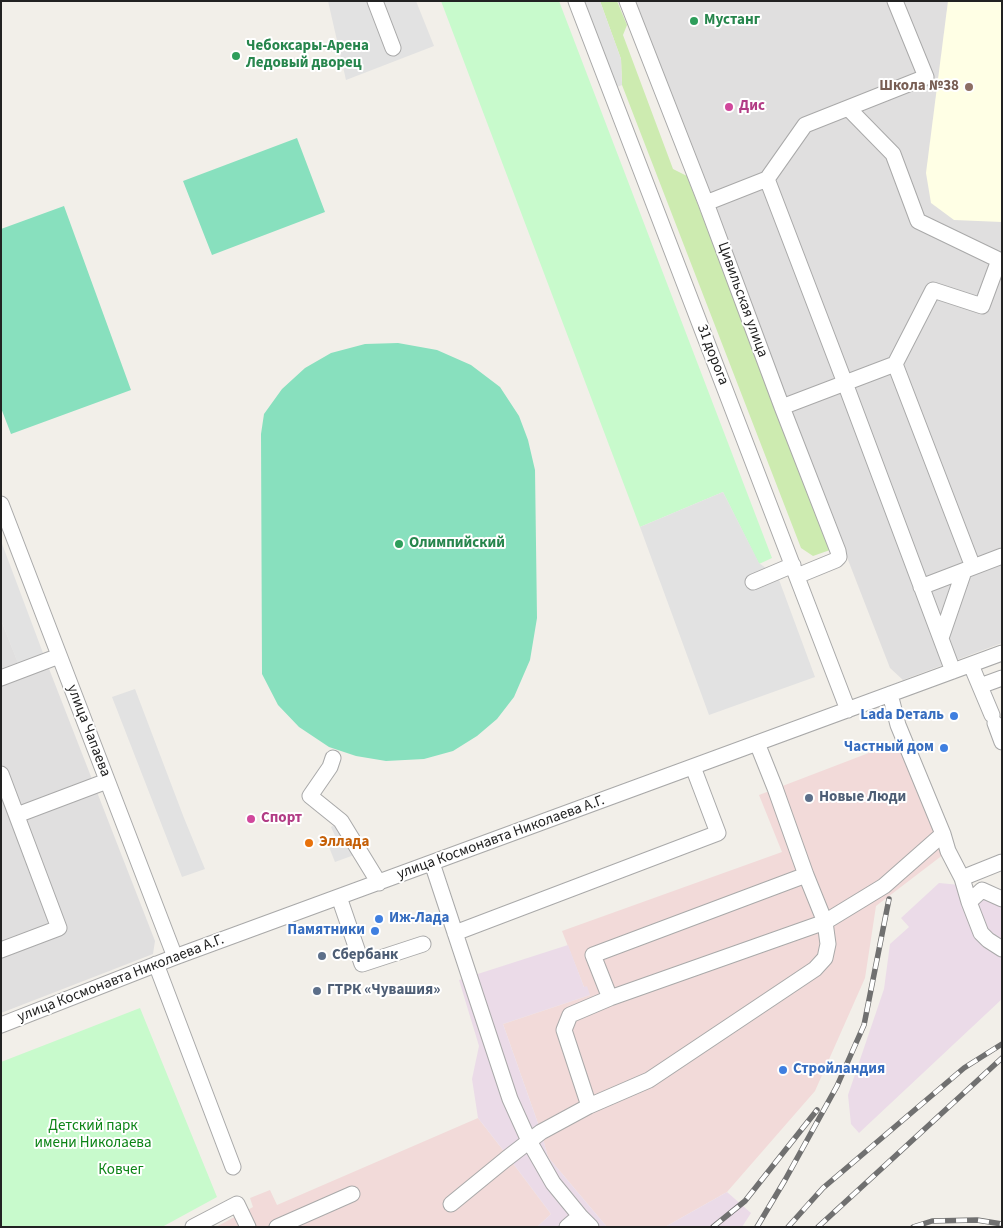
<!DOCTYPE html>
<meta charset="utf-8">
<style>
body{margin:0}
#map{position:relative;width:1003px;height:1228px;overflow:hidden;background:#f2efe9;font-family:"Source Sans 3",sans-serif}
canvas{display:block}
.frame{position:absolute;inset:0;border:2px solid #222;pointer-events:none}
</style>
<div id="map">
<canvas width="1003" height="1228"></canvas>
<div class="frame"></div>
</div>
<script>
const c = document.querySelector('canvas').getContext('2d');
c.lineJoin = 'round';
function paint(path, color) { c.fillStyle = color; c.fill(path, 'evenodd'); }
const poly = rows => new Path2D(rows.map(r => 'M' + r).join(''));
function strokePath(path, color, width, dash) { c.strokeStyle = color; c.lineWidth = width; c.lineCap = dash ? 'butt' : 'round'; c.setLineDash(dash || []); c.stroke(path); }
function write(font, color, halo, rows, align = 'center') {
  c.font = font + ' "Source Sans 3",sans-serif'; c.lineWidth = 4; c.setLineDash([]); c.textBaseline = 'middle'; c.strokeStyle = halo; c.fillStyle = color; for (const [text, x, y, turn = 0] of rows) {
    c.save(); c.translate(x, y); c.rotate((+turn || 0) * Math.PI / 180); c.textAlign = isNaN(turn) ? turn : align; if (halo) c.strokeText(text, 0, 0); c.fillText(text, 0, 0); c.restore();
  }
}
const residential = poly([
 [631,1,1002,1,1002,643,903,680,890,668],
 [1,620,21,670,46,661,155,941,153,954,1,1013]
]);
const commercial = poly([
 [900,741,948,851,876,906,865,978,815,1091,727,1192,665,1227,607,1227,548,1157,541,1132,503,1024,590,995,584,987,562,931,782,852,759,795],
 [478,1118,503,1150,551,1214,537,1227,216,1227,253,1207,250,1198,270,1190,277,1205]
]);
const industrial = poly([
 [939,883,1002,889,1002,999,859,1133,851,1124,848,1095,884,989,890,944,909,927,901,918],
 [568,945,584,987,587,986,590,995,503,1024,541,1132,548,1157,607,1227,537,1227,551,1214,503,1150,478,1118,472,1079,479,1046,459,980],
 [727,1192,751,1213,742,1227,665,1227]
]);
const education = poly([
 [948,1,1002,1,1002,222,954,220,931,203,926,173]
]);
const grass = poly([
 [600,1,617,1,627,25,623,35,673,169,687,176,830,550,813,556,801,548,622,85,621,59]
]);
const park = poly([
 [441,1,559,1,772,558,759,564,723,492,640,527],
 [140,1008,217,1197,162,1227,1,1227,1,1062]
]);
const pitch = poly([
 [297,138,325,212,212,255,183,181],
 [64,206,131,390,11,434,1,408,1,229],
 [398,343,437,350,471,365,500,387,519,416,528,440,535,470,537,618,530,660,514,697,497,719,477,736,453,751,424,759,386,761,356,756,329,747,299,727,278,705,262,674,261,434,264,414,282,389,305,368,331,353,365,344]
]);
const parking = poly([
 [328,1,416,1,434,46,346,80],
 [576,1,600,1,621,59,622,85,610,90],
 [723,492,759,563,778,577,815,677,709,715,640,527],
 [1,541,46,661,21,671,1,620],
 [135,689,184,818,205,869,182,877,112,697],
 [346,818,362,840,365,851,335,862,327,842,336,838,331,827]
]);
const minor = poly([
 [375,1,393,48],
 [576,1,848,710],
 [627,1,706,203,782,407,838,551,839,557,836,560,797,576],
 [848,108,893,154,918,221,999,260,982,306,933,290,895,364],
 [767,179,805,125,926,77,895,1],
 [706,203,767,179,845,383,782,407],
 [1,504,175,957],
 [753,582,793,565],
 [921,587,1002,556],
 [941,638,964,571],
 [971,665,992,715],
 [953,671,845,383,895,364,973,567],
 [1,678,59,656],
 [980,686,1002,678],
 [890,694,898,725,943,834,948,851,962,878,969,902,981,933,988,940,1002,949],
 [995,723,1002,742],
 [333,758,330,767,310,796,341,821,379,883],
 [1,774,59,928,1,950],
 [17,815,107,781],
 [432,863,510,1099,529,1141,553,1183,580,1216,567,1227],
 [962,878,1002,862],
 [339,897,362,964,423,944],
 [969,902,982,890,1002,899],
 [455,933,718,833,693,767],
 [156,964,233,1167],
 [610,998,825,922,884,886,943,834],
 [1,1025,175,957,1002,653],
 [589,1106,564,1030,570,1015,610,998,593,955,806,875],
 [451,1204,506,1159,541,1132,589,1106,649,1080,815,969,825,958,828,944,825,922,806,875,775,788,757,743],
 [580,1216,591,1227],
 [193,1227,237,1204,248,1227],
 [277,1227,352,1194]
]);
const rail = poly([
 [713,1227,745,1201,817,1110],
 [757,1227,785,1180,837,1086,864,1025,889,899],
 [788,1227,823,1188,964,1068,1002,1044],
 [818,1227,1002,1058],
 [913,1227,932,1221,977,1220,1002,1224]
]);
const markers = [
 [694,21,5,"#2e9e5b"],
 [236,56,5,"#2e9e5b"],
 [969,87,5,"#8d6e63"],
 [729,107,5,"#d1479c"],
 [399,544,5,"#2e9e5b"],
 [954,716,5,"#3f7fe0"],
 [944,748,5,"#3f7fe0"],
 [809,798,5,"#5c6f8a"],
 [251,819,5,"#d1479c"],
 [309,843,5,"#e8710a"],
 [379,919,5,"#3f7fe0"],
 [375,931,5,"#3f7fe0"],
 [322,956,5,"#5c6f8a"],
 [317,991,5,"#5c6f8a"],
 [783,1070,5,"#3f7fe0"]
];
const leisureNames = [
 ["Мустанг",704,21],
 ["Чебоксары-Арена",246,47],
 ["Ледовый дворец",246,64],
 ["Олимпийский",409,544]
];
const educationNames = [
 ["Школа №38",959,87]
];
const hotelNames = [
 ["Дис",739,107],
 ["Спорт",261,819]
];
const streetNames = [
 ["Цивильская улица",742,300,70],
 ["31 дорога",712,355,69],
 ["улица Чапаева",88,731,69],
 ["улица Космонавта Николаева А.Г.",501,838,-20],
 ["улица Космонавта Николаева А.Г.",121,979,-21]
];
const shopNames = [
 ["Lada Dеталь",944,716],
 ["Частный дом",934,748],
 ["Иж-Лада",389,919,"left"],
 ["Памятники",365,931],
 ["Стройландия",793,1070,"left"]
];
const serviceNames = [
 ["Новые Люди",819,798],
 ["Сбербанк",332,956],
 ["ГТРК «Чувашия»",327,991]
];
const foodNames = [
 ["Эллада",319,843]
];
const parkNames = [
 ["Детский парк",93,1127],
 ["имени Николаева",93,1144],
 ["Ковчег",121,1171]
];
paint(residential, '#e0dfdf');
paint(commercial, '#f2dad9');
paint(industrial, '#ebdbe8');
paint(education, '#ffffe5');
paint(grass, '#cdebb0');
paint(park, '#c8facc');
paint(pitch, '#88e0be');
paint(parking, '#e2e2e2');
strokePath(minor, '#a9a9a9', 17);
strokePath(minor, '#fff', 15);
strokePath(rail, '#707070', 5.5);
strokePath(rail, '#fff', 4, [11]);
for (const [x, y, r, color] of markers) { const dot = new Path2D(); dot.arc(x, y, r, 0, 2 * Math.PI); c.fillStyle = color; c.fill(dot); strokePath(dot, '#fff', 2); }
write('bold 15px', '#27864d', '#fff', leisureNames, 'left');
write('bold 15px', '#785e54', '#fff', educationNames, 'right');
write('bold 15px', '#b23c85', '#fff', hotelNames, 'left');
write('15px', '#222', '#fff', streetNames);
write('bold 15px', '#366cbe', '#fff', shopNames, 'right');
write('bold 15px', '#4e5e75', '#fff', serviceNames, 'left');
write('bold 15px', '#c56008', '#fff', foodNames, 'left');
write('15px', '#0c8416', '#fff', parkNames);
</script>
